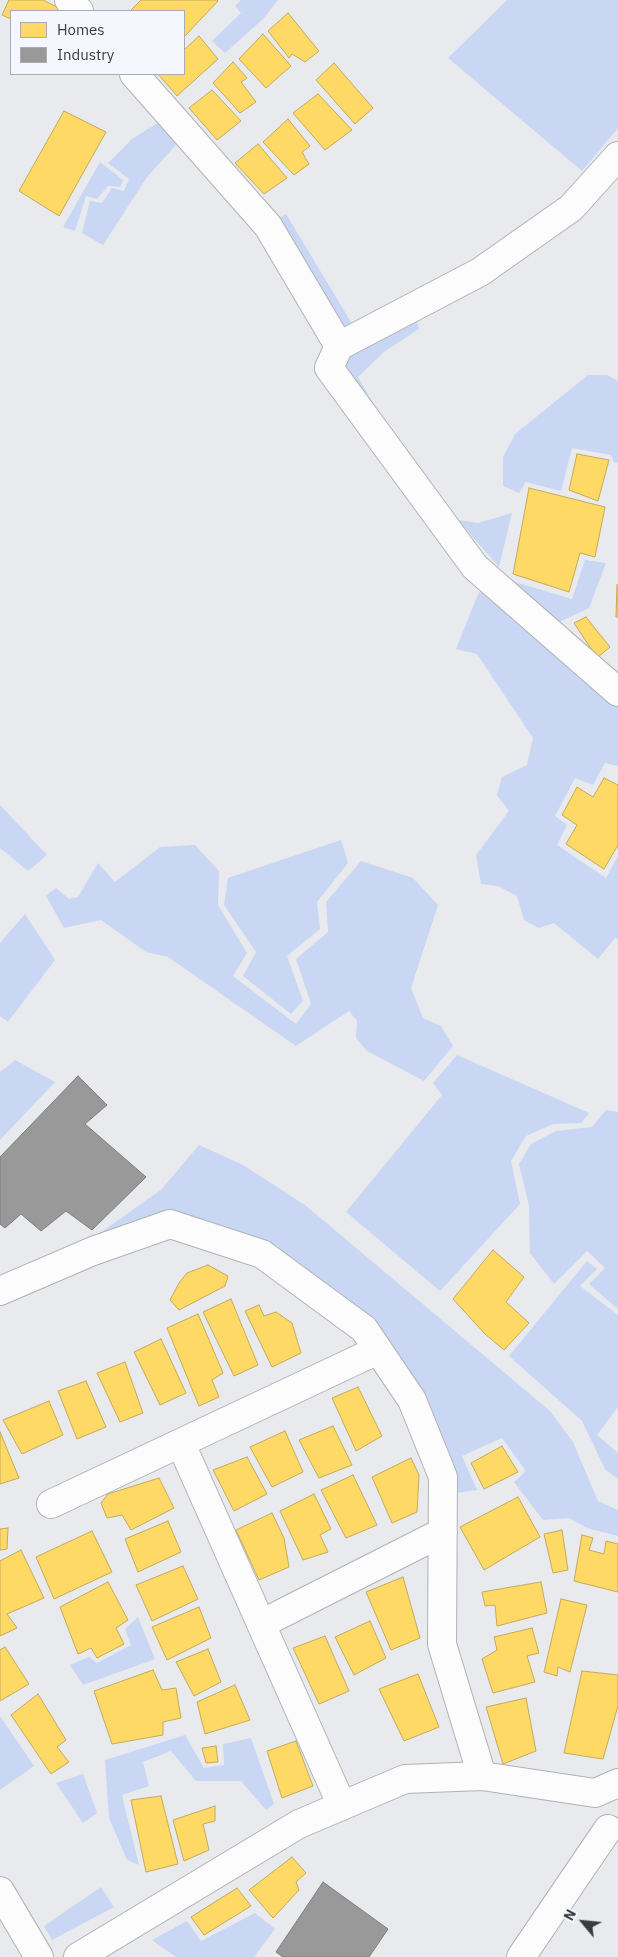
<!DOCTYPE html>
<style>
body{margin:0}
#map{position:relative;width:618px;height:1957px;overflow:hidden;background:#e8eaed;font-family:"IBM Plex Sans",sans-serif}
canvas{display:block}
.legend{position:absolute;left:10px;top:10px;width:175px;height:65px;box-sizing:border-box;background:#f4f7fd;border:1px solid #aaacb0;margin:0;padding:6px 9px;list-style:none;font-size:15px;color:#3a3b3d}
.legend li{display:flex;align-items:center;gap:10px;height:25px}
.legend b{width:25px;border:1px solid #aaacb0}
.north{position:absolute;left:558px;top:1897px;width:50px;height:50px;-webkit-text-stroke:4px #f4f7fd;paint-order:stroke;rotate:298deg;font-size:14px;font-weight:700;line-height:20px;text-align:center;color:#3a3b3d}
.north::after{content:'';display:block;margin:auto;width:18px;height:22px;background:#3a3b3d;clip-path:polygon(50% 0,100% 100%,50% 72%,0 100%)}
</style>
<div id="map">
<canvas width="618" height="1957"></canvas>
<ul class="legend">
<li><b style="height:14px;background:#ffd966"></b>Homes</li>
<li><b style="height:14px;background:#999"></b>Industry</li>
</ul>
<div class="north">N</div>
</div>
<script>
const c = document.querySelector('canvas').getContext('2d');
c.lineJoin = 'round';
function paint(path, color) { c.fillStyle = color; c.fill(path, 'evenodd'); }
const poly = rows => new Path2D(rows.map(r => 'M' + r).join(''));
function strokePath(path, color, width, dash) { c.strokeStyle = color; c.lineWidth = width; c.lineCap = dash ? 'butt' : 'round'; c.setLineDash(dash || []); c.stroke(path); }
const green = poly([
 [241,0,278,0,263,19,225,53,212,41,241,13,235,6],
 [507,0,618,0,618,128,582,171,448,58],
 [162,120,176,145,147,177,103,245,82,233,90,201,102,203,112,188,124,191,129,179,108,163,132,139],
 [100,162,123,180,120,187,108,186,97,199,86,196,75,231,63,227],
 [286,214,351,322,338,333,273,222],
 [416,318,419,329,384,352,358,377,377,410,335,362],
 [588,375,607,375,618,381,618,463,614,462,611,455,572,448,561,491,526,482,519,493,503,486,503,457,515,434],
 [512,513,499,567,458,520,478,523],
 [585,560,606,563,589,608,557,623,512,581,572,599],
 [479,592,499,600,618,699,618,766,605,763,593,785,575,778,555,816,567,825,557,845,606,878,618,856,618,939,615,938,598,959,554,923,539,928,524,920,517,896,498,886,481,884,476,855,509,811,497,795,502,777,527,765,533,738,477,654,456,649],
 [0,805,47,855,28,871,0,848],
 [341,840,348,863,317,902,320,929,287,956,303,1001,291,1014,243,976,256,952,224,905,228,878],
 [195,845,219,871,218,905,247,953,233,976,296,1024,311,1004,296,959,328,932,326,902,361,861,413,878,438,905,411,988,423,1018,441,1026,453,1046,424,1081,367,1051,356,1038,357,1021,349,1011,296,1046,168,957,146,952,101,920,64,928,46,896,56,888,69,899,78,897,98,863,115,882,160,847],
 [25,914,55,960,8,1022,0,1016,0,943],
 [457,1055,589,1113,581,1123,553,1124,526,1136,511,1161,520,1204,440,1291,346,1212,442,1095,433,1083],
 [15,1060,55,1082,0,1140,0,1072],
 [606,1110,618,1112,618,1309,589,1284,605,1268,587,1251,554,1284,530,1253,529,1206,519,1164,531,1144,556,1131,592,1127],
 [199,1145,243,1165,305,1205,550,1411,573,1442,598,1501,618,1510,618,1536,587,1528,569,1518,543,1520,514,1482,526,1471,502,1438,462,1456,477,1490,456,1493,367,1319,172,1213,101,1238,100,1233,162,1189],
 [587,1261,597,1269,580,1286,618,1315,618,1407,597,1435,618,1453,618,1479,605,1469,582,1421,509,1356],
 [138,1617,155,1659,83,1685,70,1665,89,1657,97,1663,131,1645,125,1629],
 [0,1716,34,1766,0,1790],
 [185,1735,204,1768,224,1765,223,1744,251,1738,274,1804,266,1810,241,1781,196,1781,171,1751,143,1762,149,1786,122,1795,139,1865,127,1860,109,1818,105,1760],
 [83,1774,97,1813,83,1823,56,1783],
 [101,1887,114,1907,52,1940,44,1926],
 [255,1913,275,1929,254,1957,176,1957,152,1940,187,1921,201,1941]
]);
const homes = poly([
 [9,0,43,0,57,7,60,11,11,11,11,19,2,15,9,0],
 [141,0,217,0,218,1,184,37,184,11,130,11,141,0],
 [288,13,319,51,305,62,292,54,289,58,268,31,288,13],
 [263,34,291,66,266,88,239,59,263,34],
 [199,36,218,59,177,96,158,74,184,74,184,50,199,36],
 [233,62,247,78,241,82,256,102,240,113,213,83,233,62],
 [334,63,373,108,355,124,316,80,334,63],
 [212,90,241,121,217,140,189,108,212,90],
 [318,94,352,130,325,150,293,113,318,94],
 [64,111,106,132,59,216,19,191,64,111],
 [288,119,310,146,302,152,309,164,294,175,263,142,288,119],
 [258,144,287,178,264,194,235,163,258,144],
 [577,454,609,460,598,501,569,490,577,454],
 [529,488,605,507,595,557,580,553,569,592,513,574,529,488],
 [617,585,618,585,618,617,616,617,617,585],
 [586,617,610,647,597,658,574,623,586,617],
 [604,778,618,785,618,845,604,869,566,844,577,825,562,815,577,787,593,797,604,778],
 [493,1250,524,1277,506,1302,529,1323,504,1350,485,1334,453,1299,493,1250],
 [208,1265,228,1276,225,1286,179,1310,170,1300,179,1283,187,1273,208,1265],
 [231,1299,258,1365,234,1376,203,1312,231,1299],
 [259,1305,264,1316,276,1312,292,1323,301,1353,272,1367,245,1311,259,1305],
 [198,1314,223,1373,212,1380,219,1397,199,1406,167,1328,198,1314],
 [161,1339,186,1393,160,1405,134,1352,161,1339],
 [125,1362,143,1413,120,1422,97,1373,125,1362],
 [86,1381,106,1427,77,1439,58,1391,86,1381],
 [358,1387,382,1436,356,1451,332,1398,358,1387],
 [49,1401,63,1435,22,1454,3,1420,49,1401],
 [333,1426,352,1465,319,1478,299,1440,333,1426],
 [285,1431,303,1472,272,1487,250,1447,285,1431],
 [0,1432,19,1478,0,1484,0,1432],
 [502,1446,518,1472,484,1489,471,1463,502,1446],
 [247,1457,267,1494,234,1511,213,1470,247,1457],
 [411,1458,419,1475,417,1512,392,1523,372,1477,411,1458],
 [353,1475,377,1525,346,1538,321,1490,353,1475],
 [159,1478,174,1508,131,1530,122,1515,107,1518,101,1503,108,1494,159,1478],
 [314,1494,331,1529,320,1535,328,1552,303,1560,280,1511,314,1494],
 [518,1497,540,1537,484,1570,460,1527,518,1497],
 [272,1513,284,1538,289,1567,259,1580,236,1530,272,1513],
 [168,1521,181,1552,138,1572,125,1539,168,1521],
 [8,1528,7,1549,0,1550,0,1529,8,1528],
 [562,1530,568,1570,553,1573,544,1534,562,1530],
 [92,1531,112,1572,54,1599,36,1557,92,1531],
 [582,1535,593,1538,589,1550,604,1554,606,1541,618,1544,618,1592,574,1581,582,1535],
 [21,1550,44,1598,7,1614,17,1628,0,1636,0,1561,21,1550],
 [183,1566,198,1599,152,1621,136,1585,183,1566],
 [403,1577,420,1638,391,1650,366,1592,403,1577],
 [108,1582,128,1620,116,1628,124,1644,97,1658,91,1648,78,1654,60,1607,108,1582],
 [541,1582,547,1613,497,1626,495,1605,485,1606,482,1592,541,1582],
 [561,1599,587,1605,570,1672,558,1667,557,1676,544,1672,561,1599],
 [199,1607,211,1638,167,1660,152,1627,199,1607],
 [370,1621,386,1658,354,1675,335,1637,370,1621],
 [532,1628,539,1653,527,1656,535,1682,493,1693,482,1659,497,1650,494,1637,532,1628],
 [325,1636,349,1691,319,1704,293,1648,325,1636],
 [5,1647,29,1684,0,1701,0,1650,5,1647],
 [208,1649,221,1682,194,1696,176,1662,208,1649],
 [153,1670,162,1690,176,1688,181,1718,163,1722,163,1735,112,1744,94,1691,153,1670],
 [582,1671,618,1675,618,1706,603,1759,564,1753,582,1671],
 [418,1674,439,1727,404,1741,379,1689,418,1674],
 [235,1685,250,1720,205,1734,197,1702,235,1685],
 [38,1694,66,1740,57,1747,69,1762,51,1774,11,1715,38,1694],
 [526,1698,536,1751,503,1764,486,1707,526,1698],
 [296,1741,313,1786,282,1798,267,1751,296,1741],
 [216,1746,218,1762,206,1763,202,1748,216,1746],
 [161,1796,178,1864,146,1872,131,1800,161,1796],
 [215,1806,215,1821,203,1824,209,1850,184,1861,173,1820,215,1806],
 [292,1857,306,1873,296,1882,299,1890,273,1918,249,1890,292,1857],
 [237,1888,251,1906,204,1935,191,1917,237,1888]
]);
const industry = poly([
 [78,1076,107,1105,85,1124,146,1177,92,1230,66,1211,41,1231,21,1214,5,1228,0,1224,0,1157,78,1076],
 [323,1882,388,1929,369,1957,283,1957,276,1952,323,1882]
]);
const minor = poly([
 [69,0,79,11],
 [134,74,268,226,339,346],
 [618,156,571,208,480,272,339,346,329,368,475,567,618,692],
 [0,1291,93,1251,170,1224,262,1254,364,1329,412,1400,443,1477,442,1644,482,1776],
 [181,1444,342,1806],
 [51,1504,378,1350],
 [261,1624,443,1532],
 [0,1891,39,1957],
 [521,1957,608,1829]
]);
const tertiary = poly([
 [78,1957,299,1824,405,1779,482,1776,595,1793,618,1783]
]);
paint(green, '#c9d7f4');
paint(homes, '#ffd966');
strokePath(homes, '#c4aa5a', 1);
paint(industry, '#999');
strokePath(industry, '#7c7d7d', 1);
strokePath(minor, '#b0b2b4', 30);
strokePath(tertiary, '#b0b2b4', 30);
strokePath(minor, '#fcfcfc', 28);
strokePath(tertiary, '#fcfcfc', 28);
</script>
